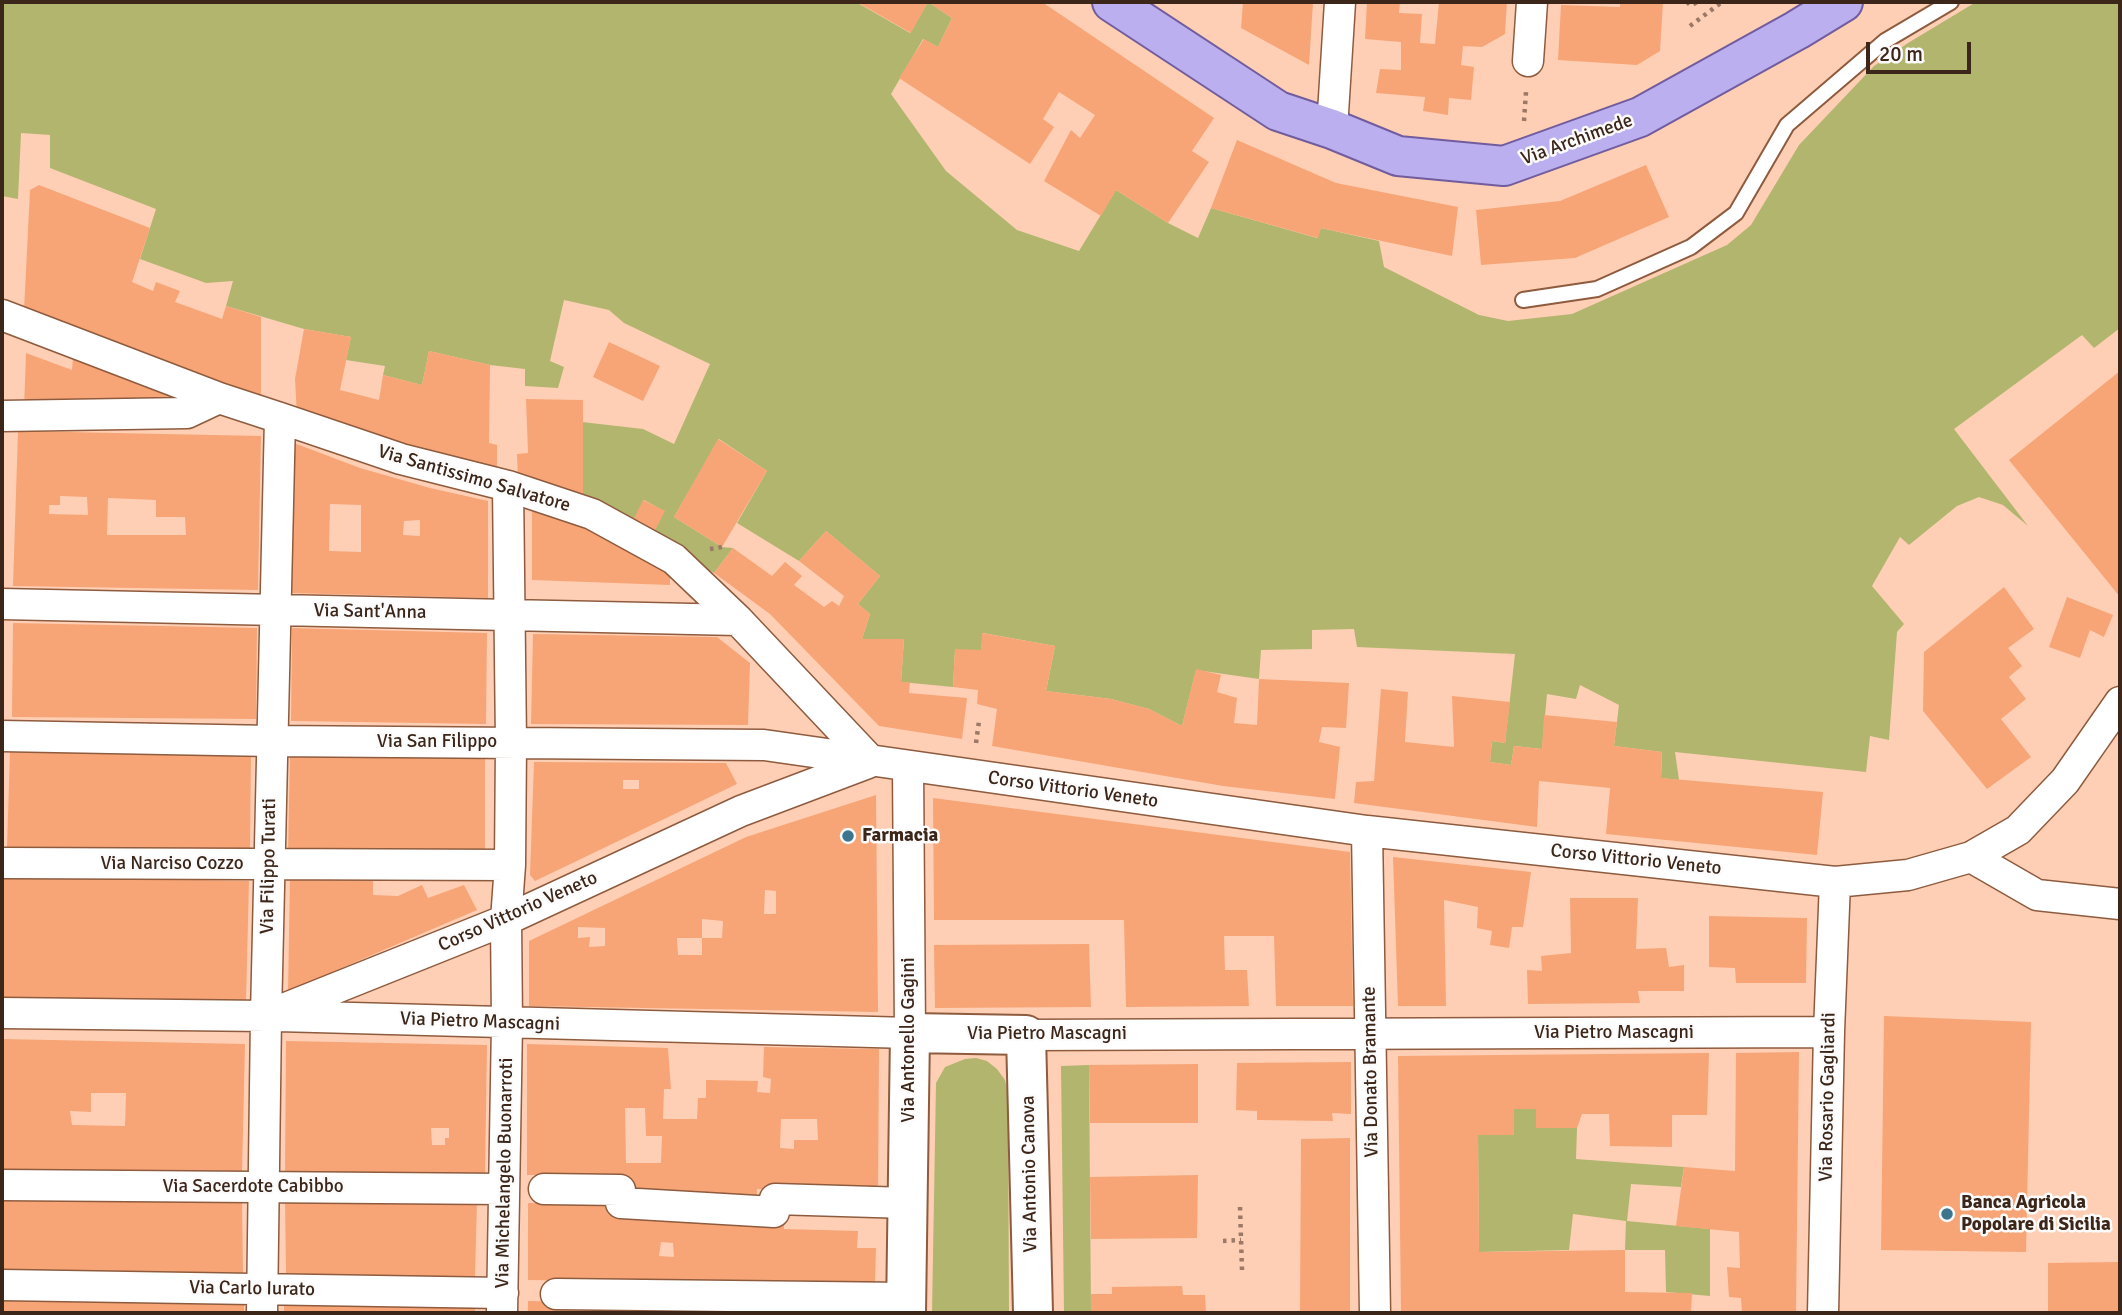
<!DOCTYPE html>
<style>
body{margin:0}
#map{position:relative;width:2122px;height:1315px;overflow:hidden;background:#fecfb5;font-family:Signika,sans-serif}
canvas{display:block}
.frame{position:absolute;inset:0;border:4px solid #3c2619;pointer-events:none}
.scale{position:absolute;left:1866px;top:42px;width:105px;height:32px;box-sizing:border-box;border:4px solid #3c2619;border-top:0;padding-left:9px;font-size:21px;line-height:24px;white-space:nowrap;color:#3c2619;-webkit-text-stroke:5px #fbfbfb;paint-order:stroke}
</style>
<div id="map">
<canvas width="2122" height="1315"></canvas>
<div class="frame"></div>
<div class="scale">20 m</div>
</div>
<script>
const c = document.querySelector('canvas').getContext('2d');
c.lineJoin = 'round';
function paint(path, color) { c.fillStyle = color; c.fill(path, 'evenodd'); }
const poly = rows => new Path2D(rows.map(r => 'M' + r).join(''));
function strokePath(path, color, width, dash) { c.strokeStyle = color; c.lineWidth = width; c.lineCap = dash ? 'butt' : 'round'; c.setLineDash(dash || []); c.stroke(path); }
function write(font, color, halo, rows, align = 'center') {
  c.font = font + ' Signika,sans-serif'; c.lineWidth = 5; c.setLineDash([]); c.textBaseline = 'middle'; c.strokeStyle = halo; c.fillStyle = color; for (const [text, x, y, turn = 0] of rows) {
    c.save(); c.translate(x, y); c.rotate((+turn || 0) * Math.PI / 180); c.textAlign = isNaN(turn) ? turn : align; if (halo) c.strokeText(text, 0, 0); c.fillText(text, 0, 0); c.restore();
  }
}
const green = poly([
 [2,2,856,2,910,33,928,2,952,18,938,47,923,39,891,94,946,171,1017,230,1079,251,1116,190,1168,223,1198,238,1211,208,1317,238,1321,228,1379,241,1384,267,1479,315,1508,321,1572,314,1727,245,1751,225,1799,145,1874,66,1908,43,1976,2,2120,2,2120,328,2094,348,2082,335,1954,429,2028,526,2003,505,1979,497,1957,506,1909,545,1900,537,1872,586,1904,624,1897,632,1889,740,1870,736,1866,772,1675,752,1679,780,1661,778,1662,752,1614,746,1619,705,1580,685,1576,699,1547,694,1542,749,1514,746,1511,765,1490,762,1492,741,1505,743,1515,654,1357,647,1354,629,1312,630,1312,649,1261,650,1259,679,1196,670,1182,726,1149,709,1111,699,1046,691,1055,646,983,633,981,650,955,650,953,687,901,682,904,639,862,639,870,614,858,604,880,576,826,531,799,561,737,523,767,471,719,439,674,517,722,547,733,548,714,573,651,538,664,511,644,500,631,525,583,506,582,422,643,429,674,444,710,364,624,323,609,310,564,300,550,361,564,367,558,388,525,386,525,369,490,365,429,351,422,385,383,375,385,366,346,360,351,337,304,329,226,306,233,281,206,283,140,259,156,209,50,168,50,135,21,133,18,199,2,196],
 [976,1058,987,1061,997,1069,1005,1080,1008,1093,1009,1313,932,1313,936,1083,945,1067,965,1059],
 [1089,1065,1091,1313,1064,1313,1061,1066],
 [1514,1109,1536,1109,1536,1128,1577,1128,1576,1159,1684,1167,1681,1187,1631,1184,1627,1221,1710,1229,1710,1296,1666,1292,1665,1250,1625,1250,1626,1221,1573,1214,1569,1250,1479,1252,1478,1135,1514,1135]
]);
const building = poly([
 [857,2,928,2,911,33],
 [928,2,1042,2,1214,118,1192,151,1209,162,1168,223,1116,190,1101,216,1044,181,1071,130,1080,138,1095,115,1059,92,1043,119,1054,127,1030,164,899,78,924,39,938,47,952,18],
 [1243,2,1313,2,1309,65,1241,28],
 [1367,2,1400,2,1399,13,1422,14,1420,43,1435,44,1439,2,1507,2,1505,34,1482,47,1463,46,1461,65,1474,67,1471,100,1449,98,1448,115,1423,111,1425,97,1376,93,1380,69,1401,70,1401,42,1365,39],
 [1620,2,1663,2,1660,51,1637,65,1558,60,1561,5,1620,7],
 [1237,140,1336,183,1458,207,1452,256,1321,228,1318,238,1211,208],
 [1646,165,1669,217,1575,258,1481,265,1476,210,1560,201],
 [39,185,150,228,132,282,153,291,156,282,180,291,175,302,222,319,226,306,261,317,261,399,24,310,30,190],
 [304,329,351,337,340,390,379,400,383,375,422,385,429,351,490,365,489,443,497,445,497,470,297,415,295,379],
 [609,342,660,366,643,401,593,377],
 [26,353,72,370,73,357,177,397,176,410,24,409],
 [2120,371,2120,597,2009,460],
 [526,399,583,400,583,506,518,479,517,454,528,453],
 [18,431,261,436,258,590,13,586],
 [60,496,87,497,88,515,49,514,49,505,60,505],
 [108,498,156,500,156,517,185,517,186,535,107,535],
 [718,439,767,471,722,547,674,517],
 [294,443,360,468,430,488,488,501,488,598,291,593],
 [330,504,361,505,361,552,329,551],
 [420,520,420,536,403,535,404,521],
 [643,500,665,511,651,538,631,525],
 [544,503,670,570,670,585,532,580,532,511],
 [826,531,880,576,858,604,870,614,862,639,904,639,901,682,910,682,909,693,967,698,962,739,879,726,770,614,714,573,733,548,772,576,785,562,802,576,794,585,824,607,832,601,839,606,844,596,799,561],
 [2004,587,2034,629,2008,648,2022,666,2009,677,2026,699,2001,719,2031,757,1987,789,1923,711,1924,652],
 [2067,597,2113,615,2104,637,2090,630,2080,658,2049,647],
 [13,623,257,628,256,719,12,717],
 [292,628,487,633,486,724,291,721],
 [982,633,1055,646,1046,691,1111,699,1149,709,1182,726,1196,669,1221,675,1217,692,1237,698,1234,723,1257,725,1259,679,1349,683,1346,728,1322,727,1319,742,1340,747,1335,799,1223,786,992,746,997,709,977,704,978,690,953,687,955,649,981,650],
 [533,634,717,637,750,663,748,725,531,724],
 [1381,689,1408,692,1405,742,1454,747,1452,696,1510,702,1505,743,1492,741,1490,762,1511,765,1514,746,1542,749,1544,715,1617,722,1614,746,1662,752,1661,778,1823,792,1817,855,1606,834,1610,788,1539,781,1537,827,1354,803,1356,782,1374,781],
 [10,752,251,755,250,849,7,848],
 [290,755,485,757,485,850,288,851],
 [534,762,726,763,737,784,535,881,530,875],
 [623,780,639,780,639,789,623,789],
 [876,795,878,1012,529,1006,529,941,746,837],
 [765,890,776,891,776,914,764,914],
 [702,919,723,921,722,938,702,938,702,955,678,955,677,938,702,938],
 [578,927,605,928,605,946,589,947,590,937,578,938],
 [933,798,1350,852,1353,1006,1276,1006,1274,936,1224,936,1225,970,1247,970,1249,1006,1126,1007,1124,920,934,920],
 [1393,857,1531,872,1523,927,1512,927,1509,948,1490,945,1492,931,1477,928,1478,907,1444,900,1446,1006,1398,1006],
 [2,876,249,881,246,1001,2,999],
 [290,878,373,881,373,895,398,896,422,885,428,898,464,885,477,910,288,991],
 [1570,898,1638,898,1636,949,1666,948,1669,967,1684,965,1684,991,1638,991,1640,1003,1528,1004,1527,970,1542,971,1541,956,1571,953],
 [1709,916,1807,918,1806,983,1736,983,1735,968,1709,967],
 [1089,944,1091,1007,935,1008,934,945],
 [1884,1016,2031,1022,2026,1252,1881,1250],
 [2,1039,245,1044,242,1174,2,1170],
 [91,1093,126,1093,125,1126,72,1125,70,1111,91,1112],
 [286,1041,487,1045,485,1177,285,1174],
 [431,1128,449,1128,449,1138,445,1138,445,1145,432,1145],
 [527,1044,668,1048,671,1089,664,1089,663,1119,697,1119,698,1098,706,1098,706,1080,758,1081,757,1092,770,1093,771,1079,763,1077,764,1047,879,1049,878,1194,757,1189,756,1205,633,1197,625,1176,527,1175],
 [625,1108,645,1108,646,1136,662,1136,661,1163,626,1163],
 [781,1119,817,1119,818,1140,794,1140,794,1149,780,1148],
 [1799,1052,1796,1313,1742,1313,1741,1298,1729,1297,1727,1267,1740,1268,1739,1232,1676,1226,1684,1167,1735,1171,1736,1053],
 [1709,1053,1707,1115,1672,1115,1672,1147,1610,1146,1609,1114,1582,1114,1577,1128,1536,1128,1536,1109,1514,1109,1514,1135,1478,1135,1479,1252,1625,1250,1625,1292,1692,1293,1691,1313,1401,1313,1398,1056],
 [1351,1062,1351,1114,1332,1113,1333,1121,1257,1120,1257,1111,1236,1110,1237,1063],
 [1198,1064,1198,1123,1090,1123,1089,1065],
 [1350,1138,1350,1313,1300,1313,1301,1139],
 [1198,1175,1197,1238,1091,1239,1090,1177],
 [2,1197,242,1198,243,1274,2,1274],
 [285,1198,477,1202,475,1277,286,1274],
 [528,1203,610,1204,784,1220,784,1229,858,1231,857,1248,876,1248,875,1285,528,1280],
 [661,1242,673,1243,674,1257,659,1256],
 [2120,1262,2120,1313,2048,1313,2048,1263],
 [1182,1286,1183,1295,1205,1295,1206,1313,1091,1313,1091,1294,1112,1294,1112,1287],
 [2,1296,244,1297,244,1313,2,1313],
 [284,1299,475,1302,475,1313,284,1313],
 [528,1301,876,1308,876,1313,528,1313]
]);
const path = poly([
 [1687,2,1691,6,1697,2],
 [1690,26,1722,2],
 [1524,121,1526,92],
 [710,549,722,547],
 [976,743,979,721],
 [1240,1207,1242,1270],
 [1223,1241,1241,1240]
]);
const service = poly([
 [1523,300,1597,289,1691,247,1736,213,1787,125,1885,41,1951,2]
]);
const minor = poly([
 [1528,61,1532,2],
 [1332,129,1340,2],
 [2,315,219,398,280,418,401,459,508,486,592,514,674,559,738,620,871,761],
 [2,416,187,413,219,398],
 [2,604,738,620],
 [2,736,272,741,764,745,1367,831,1835,882,1908,875,1971,857,2018,830,2065,781,2120,702],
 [1367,831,1375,1313],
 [1971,857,2037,895,2120,904],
 [2,863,510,865],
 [2,1013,266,1016,506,920,741,811,868,763],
 [278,1016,910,1033,908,766],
 [1026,1035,1829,1032],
 [2,1185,504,1189],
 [544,1189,620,1190,621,1203,774,1212,775,1199,908,1203],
 [2,1285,503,1293],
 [556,1294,906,1298],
 [262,1313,266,1016,280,418],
 [502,1313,507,1023,506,920,510,865,511,743,508,486],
 [1823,1313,1829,1032,1835,882]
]);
const secondary = poly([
 [906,1313,910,1033,1026,1035,1033,1313]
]);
const primary = poly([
 [1112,2,1278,111,1332,129,1398,156,1504,166,1640,117,1797,30,1843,2]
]);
const markers = [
 [848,836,7,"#3d758f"],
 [1947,1214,7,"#3d758f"]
];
const streetNames = [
 ["Via Archimede",1577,140,-20],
 ["Via Santissimo Salvatore",474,479,16],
 ["Via Sant'Anna",370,612,1],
 ["Via San Filippo",437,742],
 ["Corso Vittorio Veneto",1073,790,8],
 ["Corso Vittorio Veneto",1636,860,6],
 ["Via Narciso Cozzo",172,864],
 ["Via Filippo Turati",269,866,-89],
 ["Corso Vittorio Veneto",518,912,-24],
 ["Via Pietro Mascagni",480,1022,2],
 ["Via Pietro Mascagni",1614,1033],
 ["Via Pietro Mascagni",1047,1034],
 ["Via Antonello Gagini",909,1040,-90],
 ["Via Donato Bramante",1371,1072,-91],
 ["Via Rosario Gagliardi",1828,1097,-89],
 ["Via Michelangelo Buonarroti",505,1173,-89],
 ["Via Antonio Canova",1030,1174,-91],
 ["Via Sacerdote Cabibbo",253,1187],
 ["Via Carlo Iurato",252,1289,1]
];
const poiNames = [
 ["Farmacia",862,836],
 ["Banca Agricola",1961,1203],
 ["Popolare di Sicilia",1961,1225]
];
paint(green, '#b2b56e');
paint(building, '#f7a576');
strokePath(service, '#8e5b3e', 18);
strokePath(minor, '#8e5b3e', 33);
strokePath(secondary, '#8e5b3e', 42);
strokePath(primary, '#715c9d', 42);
strokePath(path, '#9c7966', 4.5, [3.5, 5]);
strokePath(service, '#fff', 14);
strokePath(minor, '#fff', 30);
strokePath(secondary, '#fff', 38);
strokePath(primary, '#bbafef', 38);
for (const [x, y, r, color] of markers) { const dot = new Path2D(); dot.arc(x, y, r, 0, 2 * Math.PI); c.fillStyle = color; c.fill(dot); strokePath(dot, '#fbfbfb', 2.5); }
write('19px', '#3c2619', '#fbfbfb', streetNames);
write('bold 19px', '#3c2619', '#fbfbfb', poiNames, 'left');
</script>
